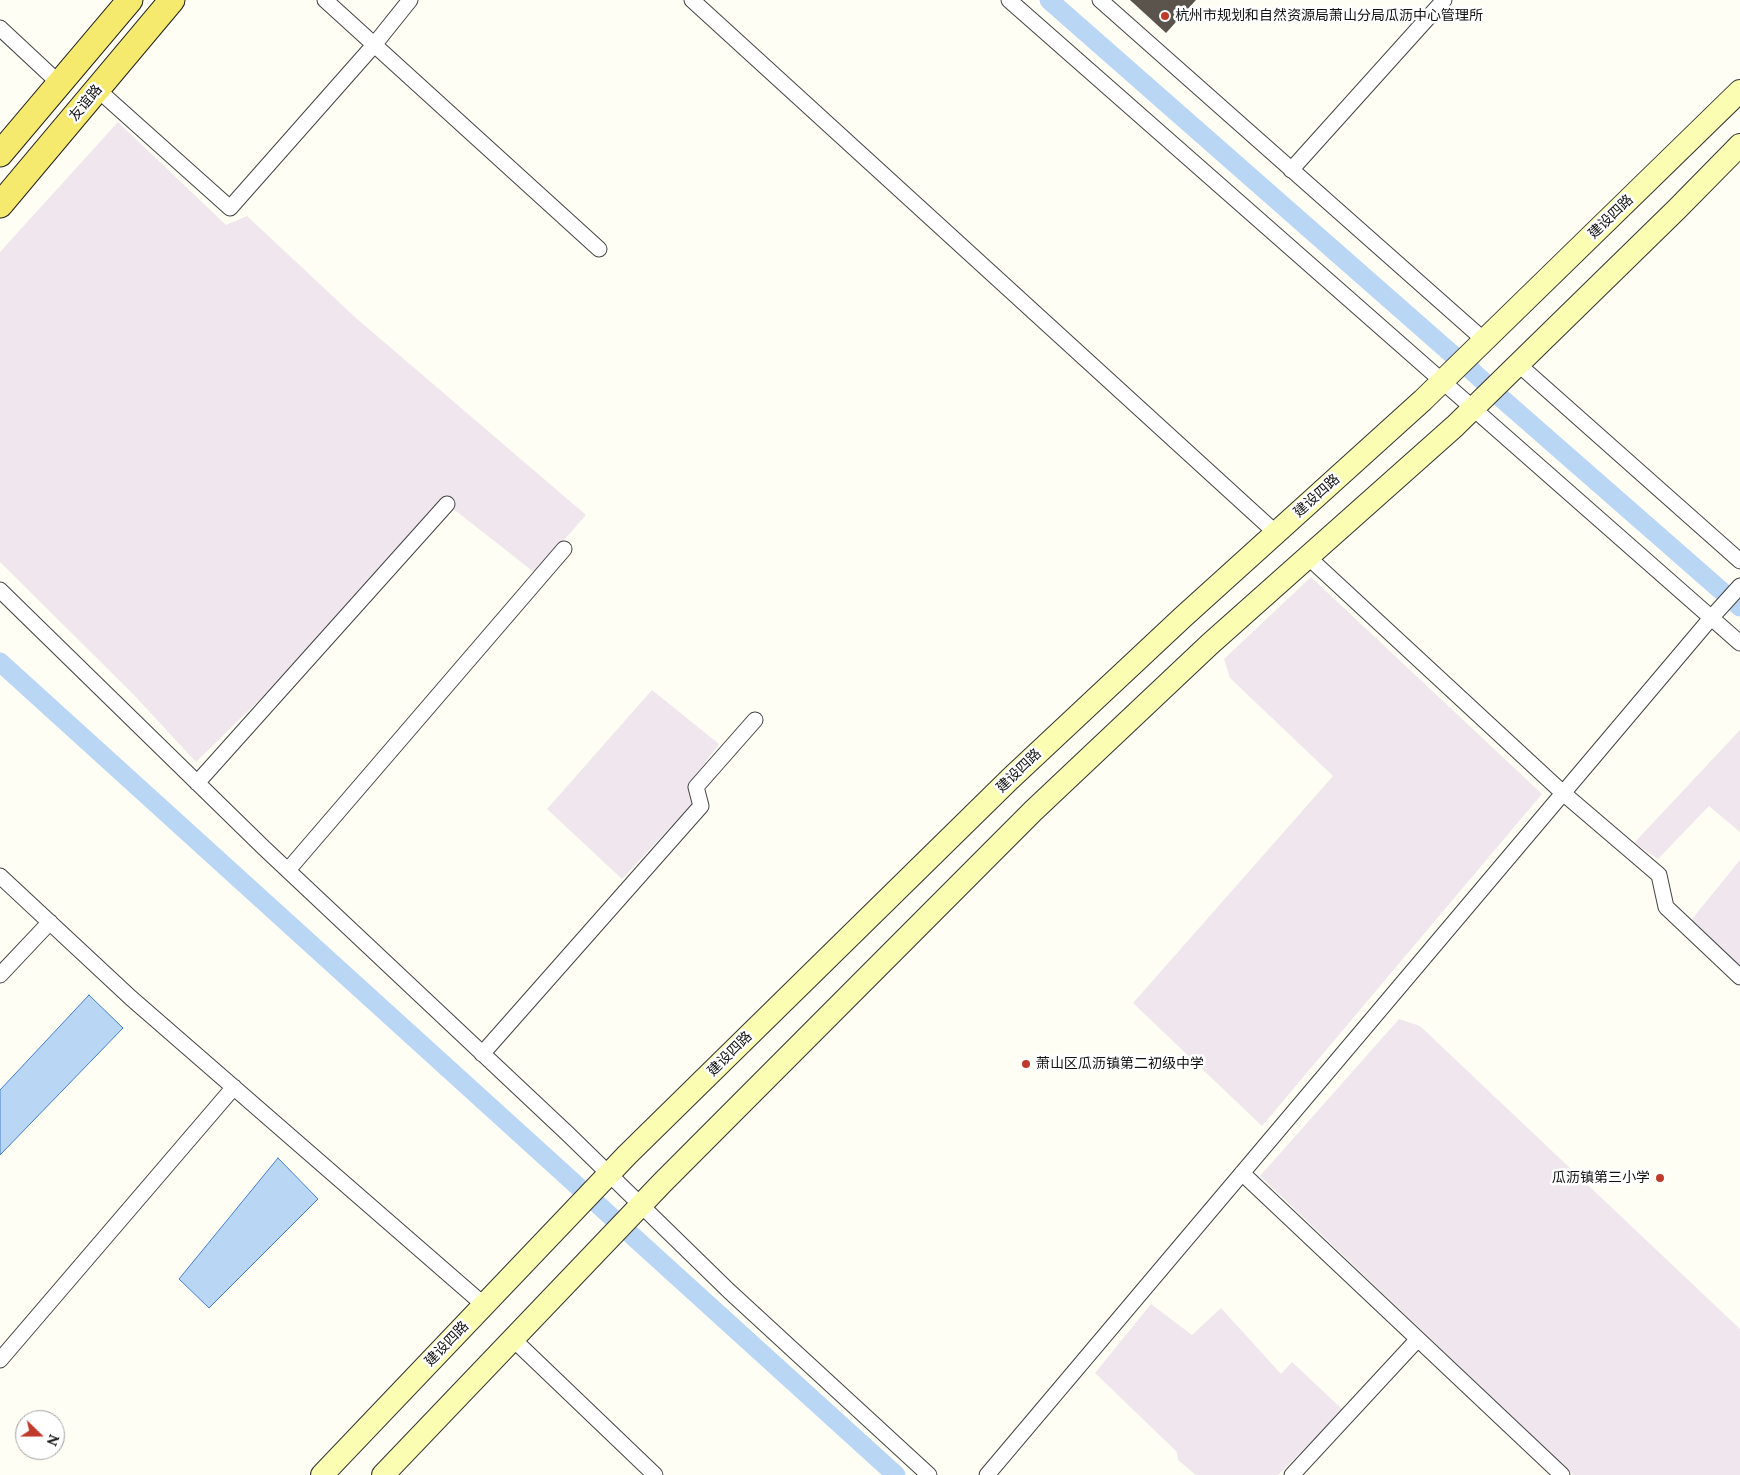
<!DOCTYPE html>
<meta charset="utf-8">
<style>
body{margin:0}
#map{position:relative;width:1740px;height:1475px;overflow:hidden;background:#fffef5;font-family:Lora,serif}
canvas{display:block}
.north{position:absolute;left:15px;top:1410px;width:50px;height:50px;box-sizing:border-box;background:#fff;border:1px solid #a0a0a0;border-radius:50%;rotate:112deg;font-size:14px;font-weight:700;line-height:20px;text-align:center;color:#111}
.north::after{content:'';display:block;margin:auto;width:18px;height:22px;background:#c03a2a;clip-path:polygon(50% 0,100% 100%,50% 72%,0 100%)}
</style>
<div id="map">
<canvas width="1740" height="1475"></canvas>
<div class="north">N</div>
</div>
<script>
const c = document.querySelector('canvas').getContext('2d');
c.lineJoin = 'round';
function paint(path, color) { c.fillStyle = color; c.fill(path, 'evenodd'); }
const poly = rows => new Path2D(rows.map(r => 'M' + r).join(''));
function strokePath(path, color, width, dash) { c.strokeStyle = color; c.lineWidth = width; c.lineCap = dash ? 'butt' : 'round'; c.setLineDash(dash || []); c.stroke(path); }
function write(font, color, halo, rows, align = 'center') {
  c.font = font + ' Lora,"Noto Sans SC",serif'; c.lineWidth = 5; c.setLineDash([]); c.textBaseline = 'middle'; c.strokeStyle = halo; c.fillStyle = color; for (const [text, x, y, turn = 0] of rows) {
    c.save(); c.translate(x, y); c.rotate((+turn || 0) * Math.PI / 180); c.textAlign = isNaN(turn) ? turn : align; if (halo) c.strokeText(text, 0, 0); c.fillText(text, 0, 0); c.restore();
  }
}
const industrial = poly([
 [118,122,226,225,247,216,356,318,586,515,535,573,447,504,351,610,196,762,133,694,0,562,0,252],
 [1311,577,1542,794,1262,1126,1133,1003,1333,776,1230,678,1224,659],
 [652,690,719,744,690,783,693,803,622,879,547,809],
 [1740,730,1740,832,1709,806,1658,859,1634,843],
 [1740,860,1740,968,1688,924],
 [1399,1019,1420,1026,1740,1329,1740,1475,1573,1475,1260,1176],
 [1151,1304,1192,1335,1221,1308,1281,1374,1292,1362,1343,1410,1278,1475,1196,1475,1178,1460,1177,1452,1095,1373]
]);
const water = poly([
 [89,995,123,1028,0,1155,0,1090,89,995],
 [278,1158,318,1199,209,1308,179,1279,278,1158]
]);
const canal = poly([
 [1049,0,1453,355],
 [1470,369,1484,382],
 [1500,397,1740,607],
 [0,662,896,1475]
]);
const building = poly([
 [1130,0,1196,0,1166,33]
]);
const minor = poly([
 [325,0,599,249],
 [692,0,1276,533],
 [1009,0,1740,643],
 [1100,0,1484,340],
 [0,28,60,84],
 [97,89,230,208,374,45,410,0],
 [1291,170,1444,0],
 [1518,364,1740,561],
 [1308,557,1563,793,1659,875,1666,907,1740,977],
 [0,590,264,848,568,1134,729,1291,929,1475],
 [197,783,447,504],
 [288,870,564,549],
 [0,876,131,998,484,1305],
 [0,975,50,922],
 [482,1054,701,806,696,787,755,720],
 [1242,1173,1562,1475],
 [513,1339,655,1475],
 [0,1360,234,1087],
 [987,1475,1711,618,1740,586],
 [1292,1475,1418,1339]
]);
const secondary = poly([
 [322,1475,627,1155,1010,779,1183,617,1423,400,1740,91],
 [383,1475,662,1183,1033,811,1210,644,1455,426,1677,209,1740,145]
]);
const primary = poly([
 [0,154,130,0],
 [0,205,172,0]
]);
const markers = [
 [1165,16,5,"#c03a2a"],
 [1026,1064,5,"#c03a2a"],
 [1660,1178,5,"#c03a2a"]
];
const poiNames = [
 ["杭州市规划和自然资源局萧山分局瓜沥中心管理所",1175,16],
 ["萧山区瓜沥镇第二初级中学",1036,1064],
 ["瓜沥镇第三小学",1650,1178,"right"]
];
const streetNames = [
 ["友谊路",86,103,-50],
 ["建设四路",1611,217,-44],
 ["建设四路",1317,496,-42],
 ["建设四路",1019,771,-44],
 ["建设四路",730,1054,-45],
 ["建设四路",447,1344,-46]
];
paint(industrial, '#efe6ee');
paint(water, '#bad6f5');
strokePath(water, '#427fcc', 1);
strokePath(canal, '#bad6f5', 19);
paint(building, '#5a544d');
strokePath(minor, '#444', 17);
strokePath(secondary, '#333', 24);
strokePath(primary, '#222', 27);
strokePath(minor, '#fff', 15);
strokePath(secondary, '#fafdb2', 22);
strokePath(primary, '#f6ea6e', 25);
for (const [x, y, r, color] of markers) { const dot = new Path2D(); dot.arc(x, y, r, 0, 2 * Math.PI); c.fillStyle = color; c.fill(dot); strokePath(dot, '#fff', 2); }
write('14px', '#111', '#fff', poiNames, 'left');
write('14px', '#111', '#fff', streetNames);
</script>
